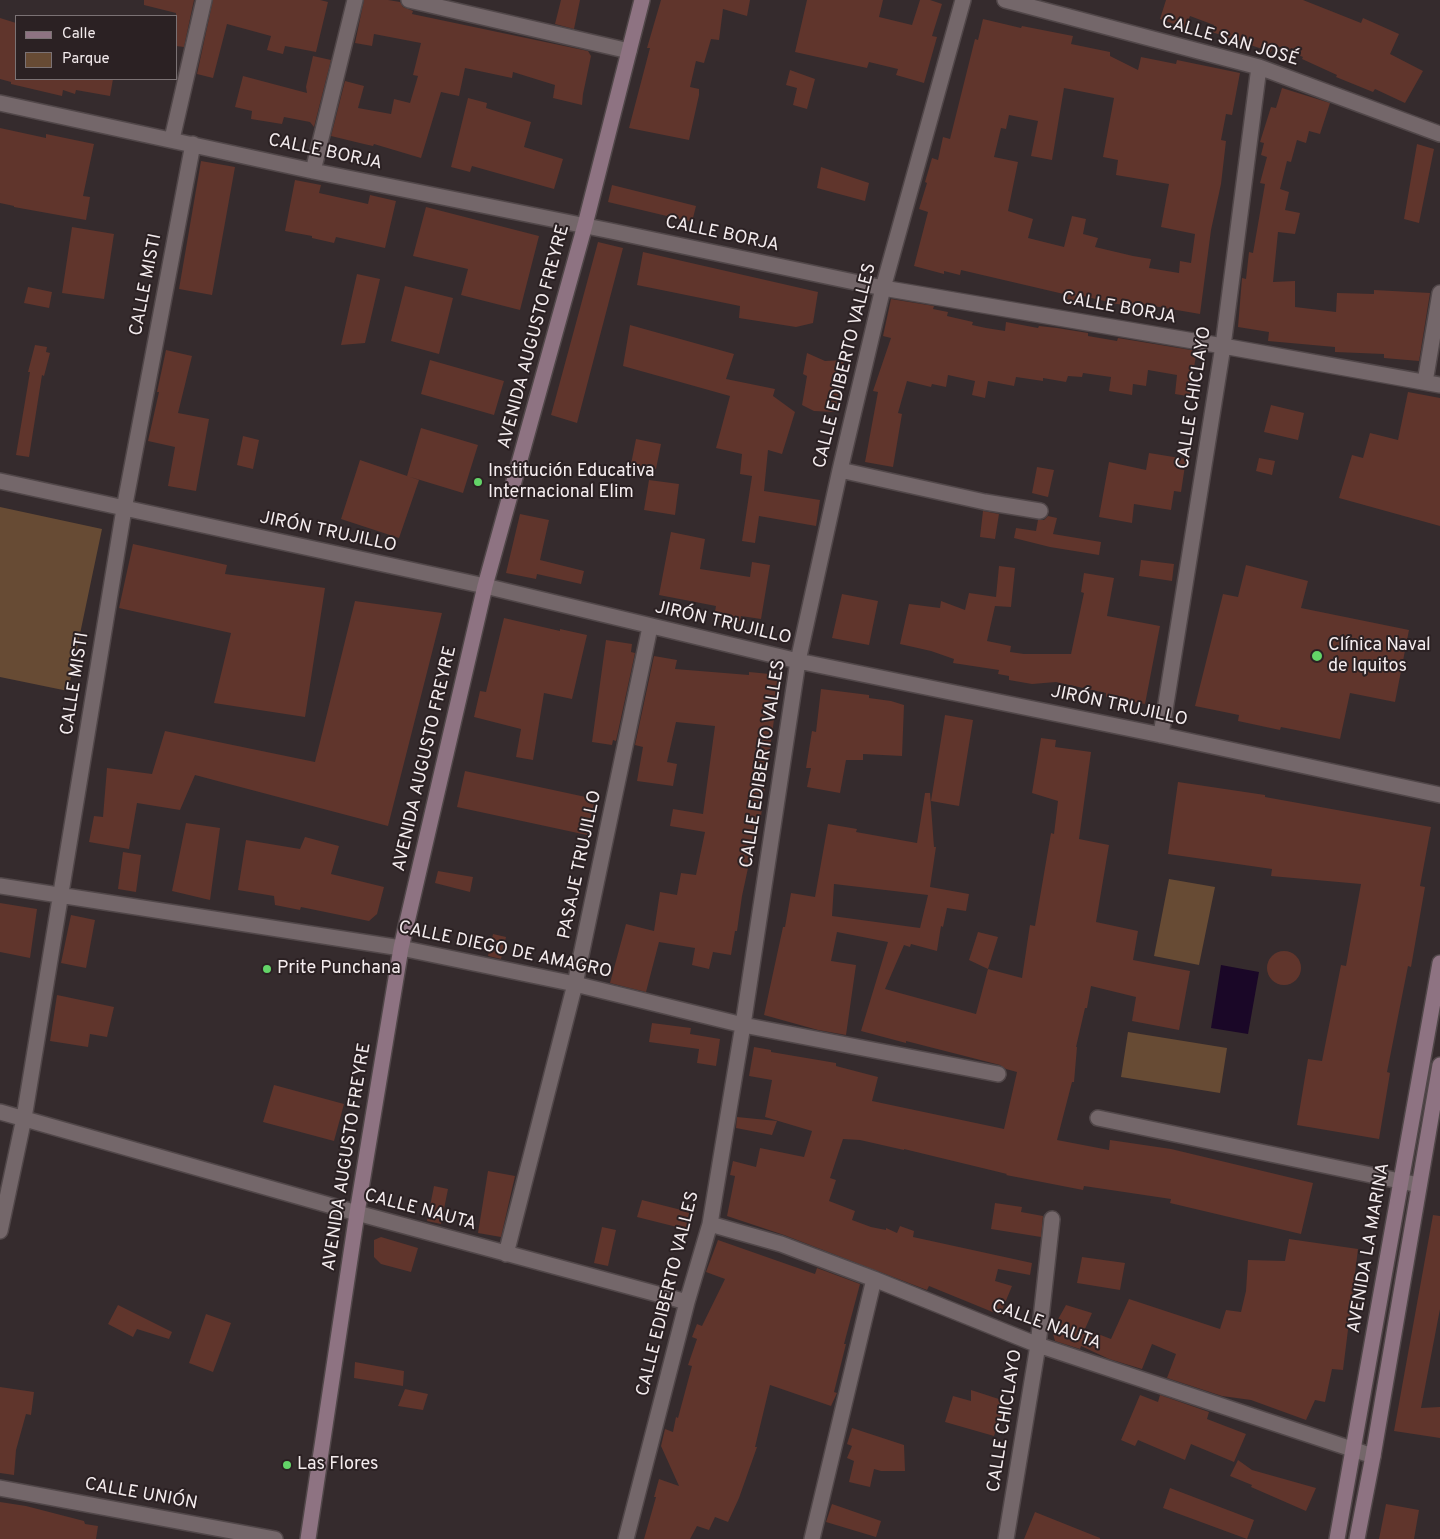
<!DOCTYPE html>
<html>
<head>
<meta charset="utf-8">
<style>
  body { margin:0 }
  #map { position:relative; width:1440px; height:1539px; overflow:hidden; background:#352b2d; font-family:Overpass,sans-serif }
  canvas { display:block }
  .legend { position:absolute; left:15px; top:15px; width:162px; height:65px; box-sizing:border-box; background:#2b2123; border:1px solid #7b7274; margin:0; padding:6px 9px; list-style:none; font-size:15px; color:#f4ecee }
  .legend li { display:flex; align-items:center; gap:10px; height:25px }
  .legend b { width:25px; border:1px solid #7b7274 }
</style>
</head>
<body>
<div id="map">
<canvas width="1440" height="1539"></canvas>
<ul class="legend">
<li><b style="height:6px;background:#8e7382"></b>Calle</li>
<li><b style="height:14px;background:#674b34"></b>Parque</li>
</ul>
</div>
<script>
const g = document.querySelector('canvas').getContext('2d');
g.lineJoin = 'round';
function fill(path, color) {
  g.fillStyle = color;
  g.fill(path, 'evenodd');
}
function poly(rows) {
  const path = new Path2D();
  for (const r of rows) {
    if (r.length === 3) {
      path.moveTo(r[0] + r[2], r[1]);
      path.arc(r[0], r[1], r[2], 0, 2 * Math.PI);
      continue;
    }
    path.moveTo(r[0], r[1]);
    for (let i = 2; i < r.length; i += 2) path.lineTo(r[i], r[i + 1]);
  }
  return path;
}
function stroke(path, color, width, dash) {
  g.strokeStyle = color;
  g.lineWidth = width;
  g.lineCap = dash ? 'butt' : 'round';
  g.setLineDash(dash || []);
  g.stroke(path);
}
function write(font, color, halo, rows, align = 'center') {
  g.font = font + ' Overpass,sans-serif';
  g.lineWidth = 4;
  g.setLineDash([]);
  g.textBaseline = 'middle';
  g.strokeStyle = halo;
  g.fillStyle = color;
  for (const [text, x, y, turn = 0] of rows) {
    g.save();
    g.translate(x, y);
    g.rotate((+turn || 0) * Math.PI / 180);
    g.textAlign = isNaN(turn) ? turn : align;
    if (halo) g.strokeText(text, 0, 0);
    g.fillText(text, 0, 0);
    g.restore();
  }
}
fill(poly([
  [0,507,102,529,68,691,0,677],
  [1169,879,1215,887,1199,965,1154,956],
  [1128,1032,1227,1048,1220,1093,1121,1077]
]), '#674b34');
fill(poly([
  [1221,965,1259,972,1248,1034,1211,1028]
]), '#1a0727');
fill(poly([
  [144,0,194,0,184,47,176,46,176,13,144,5],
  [213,0,320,0,328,2,316,52,285,46,283,54,267,50,271,36,227,24,213,78,197,74],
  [364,0,388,0,400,2,403,7,413,11,412,14,588,51,591,56,583,94,582,105,553,98,555,85,513,72,512,78,465,68,459,96,441,92,421,158,374,144,373,146,364,144,331,136,345,81,364,86,358,108,391,114,394,99,410,103,418,76,413,75,421,43,374,34,372,46,355,43],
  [561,0,580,0,574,29,555,24],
  [661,0,750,0,747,16,723,9,719,40,711,39,704,63,696,61,690,87,699,89,699,95,689,140,629,128,650,48,647,48],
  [807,0,883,0,879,17,912,25,920,0,930,0,942,4,932,36,937,37,924,83,896,75,898,69,869,62,867,68,795,52],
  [1166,0,1303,0,1361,23,1363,18,1399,34,1390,54,1423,71,1405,103,1375,89,1373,92,1336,77,1337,75,1302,59,1303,57,1274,45,1271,52,1212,32,1214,25,1190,16,1185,28,1160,19],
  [0,18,16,23,16,79,113,79,110,96,76,90,75,94,63,90,62,96,11,84,11,82,0,79],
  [983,19,1021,28,1022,26,1073,36,1071,44,1110,52,1110,56,1138,70,1141,57,1176,64,1177,60,1240,73,1232,115,1226,114,1221,140,1226,141,1221,184,1211,230,1200,314,1142,304,1142,307,1117,304,1083,296,1081,303,1067,299,1068,295,961,270,960,275,944,271,944,274,914,266,928,212,919,209,927,183,925,182,932,158,938,160,943,137,950,139,975,39,978,40],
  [1064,88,1114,98,1103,157,1118,160,1116,175,1169,184,1161,227,1195,234,1191,263,1180,261,1179,273,1149,268,1151,259,1133,256,1095,247,1098,238,1083,234,1086,219,1072,216,1064,247,1028,238,1033,219,1008,211,1018,162,994,157,1001,128,1006,129,1009,115,1038,121,1031,156,1052,160],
  [313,56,331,60,314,127,310,122,284,117,282,124,251,119,252,111,235,107,243,76,307,93,306,87],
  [790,70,815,79,807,109,793,105,797,88,786,85],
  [1282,88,1330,103,1320,134,1309,131,1306,143,1297,140,1291,162,1287,161,1280,189,1289,192,1285,210,1300,213,1295,234,1278,232,1273,282,1295,281,1295,307,1336,312,1337,293,1374,294,1374,290,1430,293,1419,361,1384,358,1384,354,1335,352,1335,347,1268,341,1269,332,1238,327,1242,278,1246,279,1249,252,1253,253,1265,184,1260,183,1267,157,1261,155,1264,143,1260,142,1271,107,1276,108],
  [468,98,487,103,486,108,531,122,524,147,563,159,554,189,472,166,470,172,451,167],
  [0,128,46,138,46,134,94,144,83,196,90,197,86,220,14,207,14,206,0,203],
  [1417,144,1434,149,1419,223,1404,219],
  [201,161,235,167,212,295,179,289],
  [821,167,869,183,865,201,817,188],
  [295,180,321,185,319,193,368,204,370,195,396,201,385,248,336,237,334,243,312,238,312,236,285,231],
  [612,185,696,206,692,222,608,202],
  [426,207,539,236,520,310,461,295,468,269,413,256],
  [72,227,114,234,104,299,62,293],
  [598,242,623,248,577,423,551,415],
  [643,252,818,292,813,323,796,327,739,318,740,306,637,285],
  [357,274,380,279,365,343,341,345],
  [405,286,453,298,439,354,391,341],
  [28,287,52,292,49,308,24,303],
  [891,299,934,306,933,309,948,312,947,316,973,322,972,325,986,328,1005,331,1006,322,1038,328,1039,326,1057,328,1088,333,1088,336,1117,341,1118,338,1197,351,1191,383,1195,384,1193,397,1175,394,1177,375,1148,370,1146,386,1133,384,1132,395,1109,391,1111,377,1083,373,1082,377,1068,376,1066,382,1043,378,1043,381,1016,377,1014,386,988,381,985,398,972,395,975,381,948,375,946,387,932,384,931,387,907,381,898,413,902,414,893,467,865,462,878,392,873,391,891,338,883,336],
  [630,325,734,354,726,379,775,389,773,396,795,412,782,454,768,450,764,491,820,500,816,526,759,516,755,543,742,541,752,476,740,474,742,454,716,448,730,396,623,366],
  [35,345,47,347,46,352,50,353,44,376,42,375,29,457,16,455,30,372,28,372],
  [166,350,192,356,178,413,209,419,196,491,168,486,175,447,148,441,159,392,157,392],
  [807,353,825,361,844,360,841,383,835,412,814,411,802,405,807,376,803,374],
  [430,360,504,381,494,415,421,394],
  [1408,392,1440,398,1440,526,1339,498,1352,455,1363,458,1370,433,1398,440],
  [1271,405,1304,413,1298,440,1264,432],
  [421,428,478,445,463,493,407,476],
  [243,436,259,440,253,469,237,465],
  [636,439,661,444,656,469,631,464],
  [1149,453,1186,459,1181,492,1174,491,1171,510,1134,504,1132,523,1099,517,1109,462,1146,470],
  [1259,458,1275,461,1272,475,1256,471],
  [360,460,419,480,399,538,341,519],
  [1037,467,1054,470,1048,497,1032,493],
  [649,480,679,484,675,515,644,510],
  [983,511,999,514,995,539,980,537],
  [520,514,549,520,540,560,584,571,581,584,537,574,536,579,506,573],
  [1048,516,1057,518,1053,534,1101,542,1099,555,1050,547,1014,538,1016,528,1036,531,1038,520,1044,520],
  [671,532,705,539,700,569,750,577,752,562,770,565,761,619,741,616,740,621,714,617,716,606,659,595],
  [133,544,227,565,225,574,325,588,305,717,214,703,231,633,119,608],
  [1141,560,1174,564,1172,581,1139,576],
  [1246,565,1308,581,1301,608,1409,630,1395,702,1350,693,1340,739,1281,727,1280,730,1238,721,1239,715,1195,706,1223,594,1238,597],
  [999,566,1015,568,1011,607,995,606,987,641,1011,646,1010,652,1024,654,1071,654,1084,593,1081,592,1084,573,1114,578,1107,616,1160,626,1145,704,1106,697,1106,693,1056,682,1032,684,1009,680,1009,676,998,674,999,670,953,663,954,659,931,651,900,644,909,604,940,608,941,601,965,610,969,593,996,597],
  [842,594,878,601,869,645,832,638],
  [355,601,442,613,388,826,195,775,180,810,137,803,129,849,89,842,94,816,103,817,107,768,152,774,165,731,315,762],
  [504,618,560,631,560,629,587,635,572,699,544,693,533,760,516,757,521,729,474,717,480,691,486,692],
  [606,640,632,644,631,652,635,653,616,741,613,740,612,745,592,742],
  [654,656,677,660,675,669,749,675,749,672,780,675,761,816,757,840,754,840,742,896,737,931,735,931,731,955,713,952,709,969,692,965,695,948,659,942,646,992,610,983,626,924,654,931,660,892,677,895,681,873,696,875,705,832,670,826,673,809,703,814,715,726,676,722,667,762,677,764,673,786,637,781,643,747,635,745],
  [821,689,869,695,869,698,891,701,904,705,902,756,863,754,863,760,846,760,840,793,807,787,811,768,806,768,812,731,816,732],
  [945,715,973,720,959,806,931,801],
  [1041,738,1056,740,1055,747,1091,752,1079,839,1109,845,1096,922,1138,931,1133,960,1190,971,1179,1030,1132,1021,1136,997,1091,986,1087,1008,1085,1008,1076,1047,1077,1047,1074,1082,1072,1082,1057,1140,1109,1150,1110,1140,1171,1149,1313,1183,1301,1234,1170,1203,1171,1199,1084,1186,1083,1190,1006,1175,1007,1174,904,1149,904,1150,860,1140,843,1139,830,1178,836,1180,829,1201,855,1211,852,1220,871,1227,886,1230,886,1228,897,1233,900,1226,914,1231,913,1237,1032,1263,1030,1275,998,1269,995,1281,1012,1286,1000,1315,929,1286,927,1290,784,1235,727,1216,735,1176,730,1175,733,1161,756,1167,760,1148,804,1157,812,1131,765,1117,772,1080,749,1076,754,1047,771,1050,771,1052,836,1063,836,1066,878,1077,872,1101,1004,1129,1017,1072,1006,1069,1000,1065,906,1041,906,1043,861,1031,888,942,837,932,831,961,856,965,846,1035,818,1030,764,1015,783,927,785,927,791,893,815,897,828,824,857,829,856,832,917,843,925,793,930,793,934,847,936,847,930,887,969,894,966,911,947,908,943,927,941,926,937,951,911,944,910,947,904,945,885,989,976,1014,988,969,1022,978,1030,925,1035,926,1051,833,1054,834,1058,801,1032,793],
  [834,884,928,895,920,928,832,916],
  [465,771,595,799,587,835,457,807],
  [1178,782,1265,795,1265,797,1431,827,1420,886,1425,887,1411,967,1408,966,1387,1072,1390,1073,1379,1139,1297,1125,1308,1059,1322,1061,1341,965,1346,966,1361,884,1271,876,1272,869,1168,854],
  [186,823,220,828,210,900,172,891],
  [305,837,339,846,331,874,384,887,377,914,369,921,301,907,300,910,275,905,274,896,238,890,246,840,300,849],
  [123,852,141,855,136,892,118,889],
  [438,871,473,877,470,892,435,883],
  [0,903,37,909,30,958,0,952],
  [71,915,95,920,86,968,61,963],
  [978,932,998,937,988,969,969,960],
  [493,934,506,937,501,959,488,956],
  [1284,968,17],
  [57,995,114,1007,107,1037,90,1034,88,1047,50,1041],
  [652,1023,691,1028,690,1034,720,1039,716,1066,697,1063,699,1049,649,1042],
  [274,1085,344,1104,334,1141,263,1122],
  [737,1117,777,1121,772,1135,736,1128],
  [488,1171,515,1176,501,1237,478,1233],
  [434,1186,448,1189,441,1224,427,1221],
  [642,1200,693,1213,685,1229,637,1217],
  [995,1203,1022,1207,1021,1212,1043,1216,1041,1237,991,1229],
  [1433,1215,1440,1216,1440,1309,1421,1408,1440,1407,1440,1438,1394,1431],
  [602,1227,616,1230,608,1266,594,1263],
  [381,1237,418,1248,411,1272,381,1264,374,1257,374,1240],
  [1289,1239,1358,1249,1343,1370,1332,1369,1325,1402,1315,1400,1306,1420,1251,1400,1222,1396,1167,1378,1176,1354,1152,1344,1142,1369,1109,1359,1081,1346,1080,1349,1055,1341,1052,1330,1066,1305,1092,1313,1085,1329,1111,1339,1129,1299,1220,1329,1226,1310,1241,1312,1246,1291,1248,1260,1285,1261],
  [718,1240,815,1274,817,1268,860,1284,844,1344,846,1344,834,1392,837,1393,831,1406,770,1385,755,1447,757,1447,739,1498,728,1522,715,1517,709,1530,697,1526,690,1539,644,1539,656,1497,654,1497,659,1479,679,1486,661,1446,665,1429,673,1432,676,1417,678,1418,692,1366,688,1365,697,1339,692,1337,697,1324,702,1326,725,1279,706,1272],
  [1082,1257,1125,1263,1120,1290,1077,1283],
  [118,1305,172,1332,169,1339,137,1329,133,1337,108,1324],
  [206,1314,231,1323,213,1372,189,1363],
  [355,1362,404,1371,403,1386,354,1378],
  [0,1387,34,1392,31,1415,26,1414,16,1450,14,1475,0,1473],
  [405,1389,428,1394,423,1410,398,1406],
  [971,1390,1008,1402,1001,1421,999,1420,994,1436,945,1422,953,1396,971,1401],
  [1140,1395,1158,1402,1160,1395,1209,1412,1207,1419,1246,1434,1234,1462,1191,1444,1185,1460,1138,1440,1135,1446,1121,1440],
  [852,1428,904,1445,905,1471,881,1471,874,1469,870,1487,849,1482,854,1461,847,1458,852,1446,847,1444],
  [1238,1460,1252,1470,1316,1488,1306,1511,1251,1487,1252,1485,1230,1476],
  [1170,1488,1254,1520,1247,1539,1163,1508],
  [0,1502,26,1506,84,1521,85,1524,98,1526,96,1539,0,1539],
  [832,1504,881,1521,876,1537,826,1522],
  [1386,1504,1419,1510,1414,1539,1379,1539],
  [1035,1512,1100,1538,1100,1539,1024,1539]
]), '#60352c');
const minor = poly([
  [409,0,629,51],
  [1005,0,1259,67,1440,134],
  [0,103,313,171,611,231,883,288,1223,346,1440,385],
  [172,139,204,0],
  [313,171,355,0],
  [1425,382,1440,293],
  [840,470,985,502,1040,511],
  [0,481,485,586,798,661,1161,735,1440,795],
  [1161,735,1223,346,1259,67],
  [0,886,401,948,575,984,743,1025,998,1074],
  [0,1112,357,1213,687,1302],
  [1098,1118,1419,1185],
  [710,1224,781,1244,874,1279,1038,1345,1373,1456],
  [0,1231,24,1118,124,509,193,144],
  [506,1254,575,984,650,627],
  [0,1488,275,1539],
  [626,1539,687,1302,710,1224,743,1025,798,661,840,470,883,288,963,0],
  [812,1539,874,1279],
  [1006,1539,1038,1345,1052,1219]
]);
const secondary = poly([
  [308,1539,357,1213,401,948,485,586,585,225,642,0],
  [1337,1539,1440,963],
  [1357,1539,1373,1456,1440,1065]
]);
stroke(minor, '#514749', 18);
stroke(secondary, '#514749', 18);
stroke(minor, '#74676a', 15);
stroke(secondary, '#8e7382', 15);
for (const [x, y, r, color] of [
  [478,482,5,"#63d468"],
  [1317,656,6,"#63d468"],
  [267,969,5,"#63d468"],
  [287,1465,5,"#63d468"]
]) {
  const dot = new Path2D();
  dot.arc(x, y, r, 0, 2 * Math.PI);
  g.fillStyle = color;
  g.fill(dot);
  stroke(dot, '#2b2123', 2);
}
write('18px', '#f4ecee', '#2b2123', [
  ["CALLE SAN JOSÉ",1230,42,16],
  ["CALLE BORJA",325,153,12],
  ["CALLE BORJA",722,235,12],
  ["CALLE MISTI",147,285,-79],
  ["CALLE BORJA",1119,309,10],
  ["AVENIDA AUGUSTO FREYRE",535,337,-75],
  ["CALLE EDIBERTO VALLES",846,366,-76],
  ["CALLE CHICLAYO",1195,398,-81],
  ["JIRÓN TRUJILLO",328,533,12],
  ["JIRÓN TRUJILLO",723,624,13],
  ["CALLE MISTI",76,684,-81],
  ["JIRÓN TRUJILLO",1119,707,12],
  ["AVENIDA AUGUSTO FREYRE",426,759,-77],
  ["CALLE EDIBERTO VALLES",764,764,-81],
  ["PASAJE TRUJILLO",581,865,-78],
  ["CALLE DIEGO DE AMAGRO",505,951,12],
  ["AVENIDA AUGUSTO FREYRE",348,1157,-81],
  ["CALLE NAUTA",420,1211,15],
  ["AVENIDA LA MARINA",1370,1248,-80],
  ["CALLE EDIBERTO VALLES",669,1294,-76],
  ["CALLE NAUTA",1046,1326,20],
  ["CALLE CHICLAYO",1006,1421,-81],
  ["CALLE UNIÓN",141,1495,10]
]);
write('18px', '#f4ecee', '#2b2123', [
  ["Institución Educativa",488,472],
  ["Internacional Elim",488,493],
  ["Clínica Naval",1328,646],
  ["de Iquitos",1328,667],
  ["Prite Punchana",277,969],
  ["Las Flores",297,1465]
], 'left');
</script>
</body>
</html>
